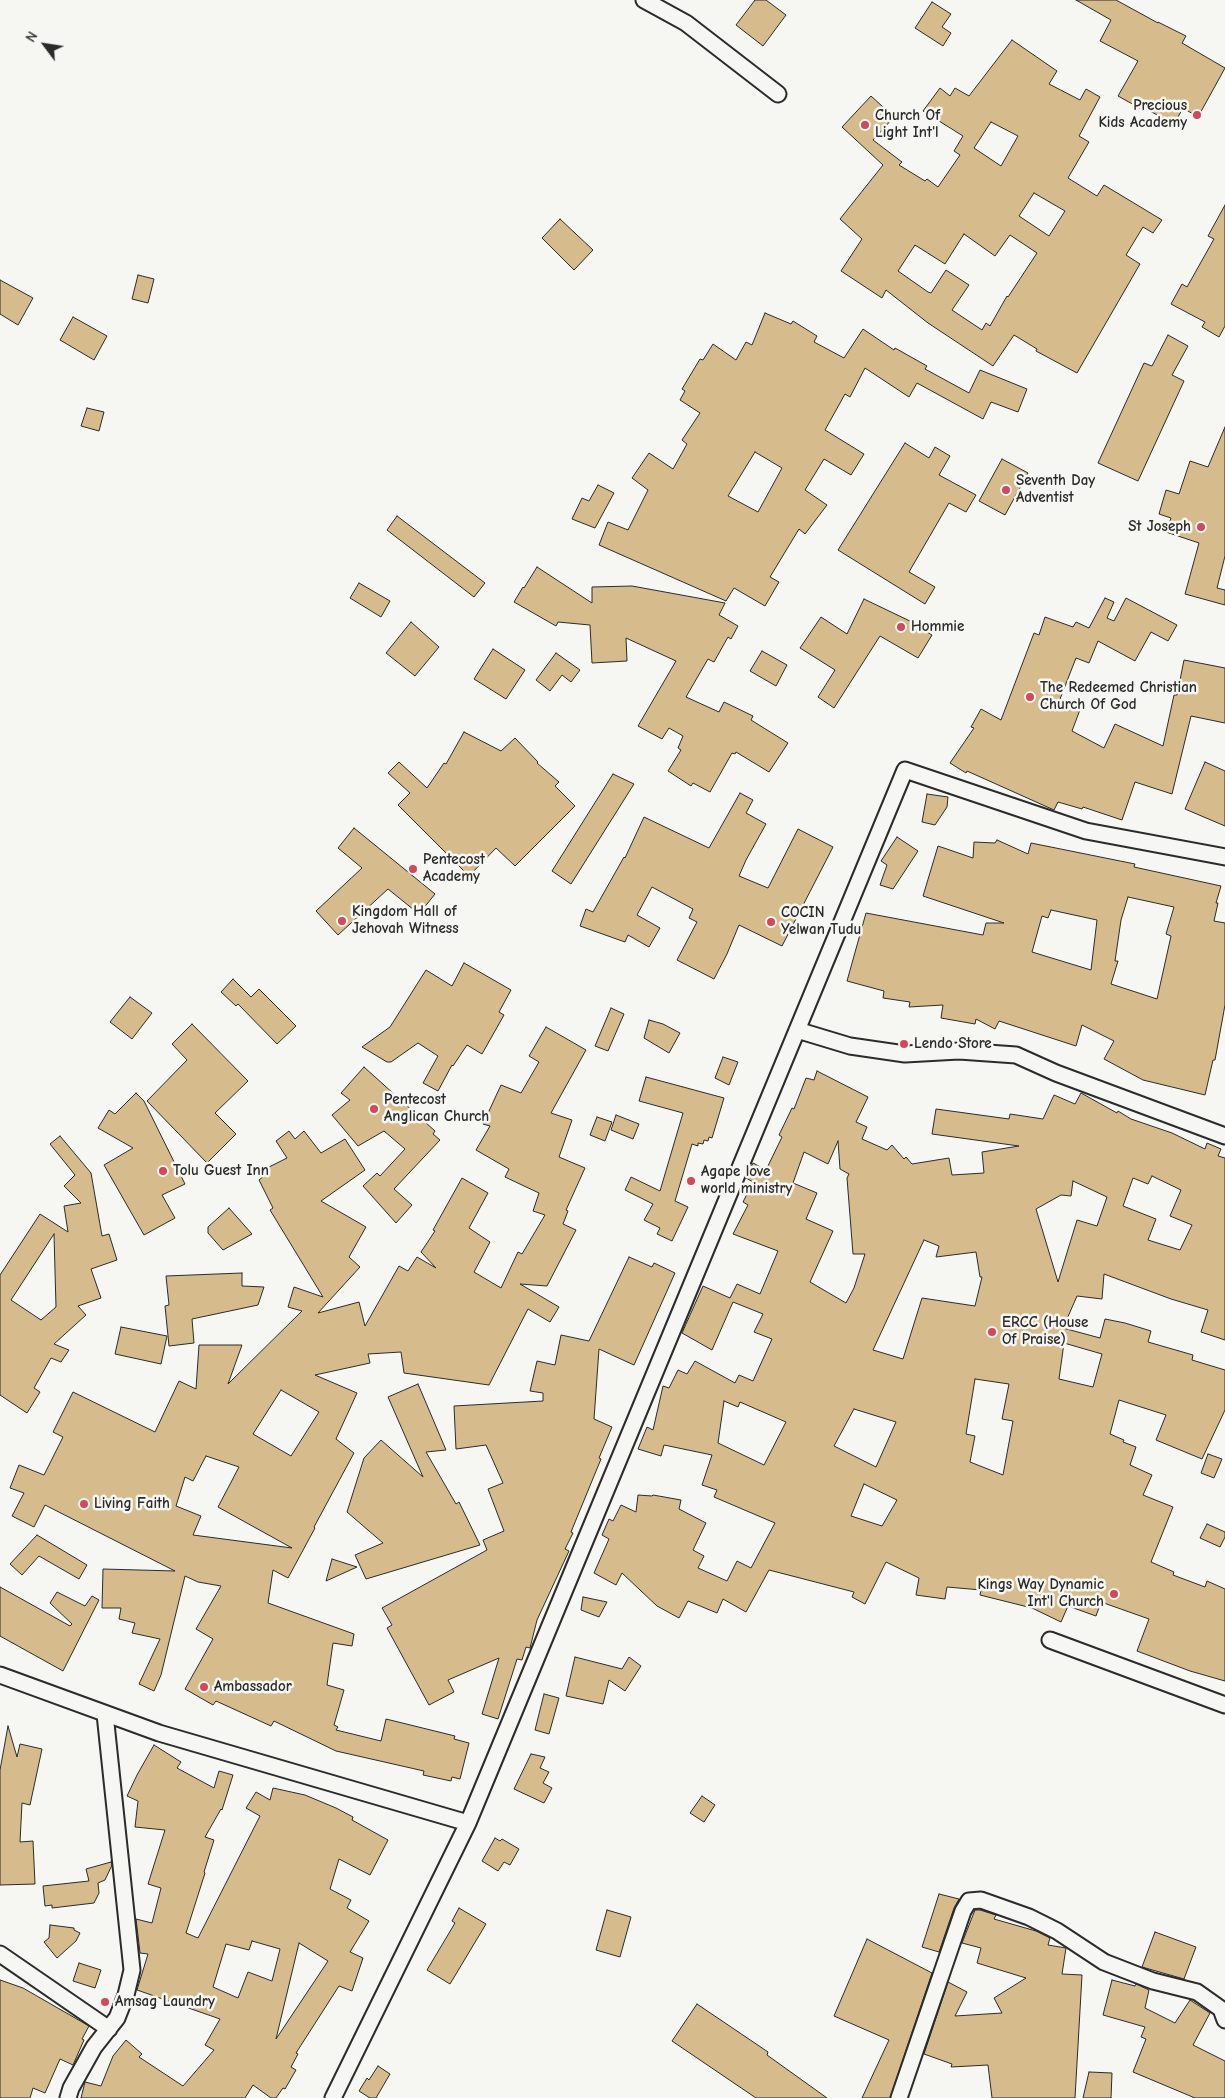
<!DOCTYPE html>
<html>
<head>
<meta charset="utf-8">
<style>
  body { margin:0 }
  #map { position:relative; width:1225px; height:2098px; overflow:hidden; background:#f6f6f2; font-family:"Comic Neue",sans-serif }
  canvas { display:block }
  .north { position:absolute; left:20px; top:20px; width:50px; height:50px; -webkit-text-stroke:4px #f6f6f2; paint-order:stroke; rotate:301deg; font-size:14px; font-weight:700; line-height:20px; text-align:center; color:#2b2b2b }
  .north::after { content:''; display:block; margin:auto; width:18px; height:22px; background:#2b2b2b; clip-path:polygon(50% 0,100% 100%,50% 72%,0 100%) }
</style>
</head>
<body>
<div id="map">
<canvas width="1225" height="2098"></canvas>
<div class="north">N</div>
</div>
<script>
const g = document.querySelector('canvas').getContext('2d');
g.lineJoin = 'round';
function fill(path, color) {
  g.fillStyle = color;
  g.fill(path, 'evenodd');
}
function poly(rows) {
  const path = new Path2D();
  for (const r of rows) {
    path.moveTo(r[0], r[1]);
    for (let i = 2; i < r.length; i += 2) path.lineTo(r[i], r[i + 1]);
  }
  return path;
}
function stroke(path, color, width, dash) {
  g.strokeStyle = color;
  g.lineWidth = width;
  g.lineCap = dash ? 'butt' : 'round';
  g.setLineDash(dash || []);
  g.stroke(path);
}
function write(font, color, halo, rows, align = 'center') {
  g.font = font + ' "Comic Neue",sans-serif';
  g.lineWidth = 5;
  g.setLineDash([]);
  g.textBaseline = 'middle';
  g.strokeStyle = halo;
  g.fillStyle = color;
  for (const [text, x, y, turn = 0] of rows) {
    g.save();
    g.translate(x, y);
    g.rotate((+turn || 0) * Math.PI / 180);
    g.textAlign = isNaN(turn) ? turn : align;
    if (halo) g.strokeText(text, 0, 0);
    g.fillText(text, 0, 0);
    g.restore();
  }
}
const building = poly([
  [755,0,766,0,786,15,763,46,736,25,755,0],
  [1076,0,1116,0,1158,23,1158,22,1186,36,1182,43,1225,68,1198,117,1183,108,1174,124,1146,109,1145,111,1118,96,1138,61,1100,41,1111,20,1076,0],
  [932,2,951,14,942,27,951,33,943,46,915,28,932,2],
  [1012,40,1057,71,1049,84,1080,100,1086,89,1100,97,1079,136,1089,142,1068,178,1097,196,1104,185,1162,220,1153,233,1143,227,1126,255,1140,264,1077,373,1036,351,1037,349,1014,335,993,366,928,323,886,290,882,298,841,271,862,239,840,219,883,165,842,127,871,96,894,117,873,140,902,162,899,165,925,181,927,179,938,187,960,155,954,151,963,136,923,111,940,88,950,96,955,88,969,96,1012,40],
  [991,122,1018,136,1001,166,974,148,991,122],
  [1034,193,1065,211,1049,236,1019,216,1034,193],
  [964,234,995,256,1010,235,1037,253,1008,297,1007,296,990,326,986,323,982,330,952,310,969,285,946,270,931,293,928,292,898,271,915,245,945,264,964,234],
  [1225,205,1225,326,1219,337,1202,327,1205,322,1171,304,1182,284,1187,287,1214,239,1208,236,1225,205],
  [560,219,593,250,574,270,542,238,560,219],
  [138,275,154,279,148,303,132,299,138,275],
  [0,280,33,298,18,325,0,314,0,280],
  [765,313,791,324,793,321,817,336,814,342,844,358,863,329,894,350,895,348,927,366,925,369,969,393,980,370,1027,389,1018,412,991,402,983,419,917,383,909,397,865,368,850,397,845,394,825,430,864,454,851,475,824,459,805,490,827,505,805,534,799,529,770,577,779,582,765,606,734,588,726,601,599,545,608,522,628,530,648,490,632,478,649,453,673,469,687,444,682,440,700,413,680,400,685,391,682,389,700,359,703,360,713,344,736,360,746,342,752,345,765,313],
  [755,452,782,468,758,512,728,496,755,452],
  [73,317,107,336,94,360,60,340,73,317],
  [1168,335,1188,346,1172,375,1184,381,1138,481,1098,463,1144,363,1152,366,1168,335],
  [87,408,104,412,99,431,81,426,87,408],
  [1225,427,1225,556,1217,588,1225,590,1225,605,1185,594,1199,543,1166,532,1171,518,1159,514,1166,490,1179,494,1190,461,1208,467,1225,427],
  [905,443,929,458,935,447,950,456,939,475,976,495,966,512,949,503,909,572,935,587,925,604,838,550,905,443],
  [1002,459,1028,473,1005,515,979,501,1002,459],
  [598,485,614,493,595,528,572,519,582,498,589,501,598,485],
  [397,516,485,583,474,597,387,530,397,516],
  [537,567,592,603,592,587,632,586,725,603,719,615,738,626,731,639,728,637,714,662,708,659,686,697,719,712,724,702,753,716,751,720,788,743,769,772,736,752,735,754,732,753,710,792,693,783,691,786,668,771,681,750,678,748,683,736,669,728,662,739,638,726,676,661,626,638,627,661,592,663,590,625,558,622,556,626,514,602,523,587,524,588,537,567],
  [359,583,390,601,381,617,350,598,359,583],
  [1105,598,1114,602,1107,618,1114,621,1126,598,1177,625,1168,641,1151,632,1135,661,1098,641,1089,663,1076,658,1060,699,1081,707,1072,731,1104,748,1115,724,1163,746,1174,695,1177,695,1184,660,1225,668,1225,723,1191,716,1172,794,1135,782,1122,820,1083,807,1082,809,1058,802,1054,810,967,771,966,773,950,763,974,728,971,727,981,709,1001,720,1034,633,1039,635,1045,617,1073,627,1076,622,1089,628,1105,598],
  [864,599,914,623,914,624,932,635,918,658,880,636,834,708,818,697,835,670,800,648,821,617,847,634,864,599],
  [411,622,439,647,415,676,386,653,411,622],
  [493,649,525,670,506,699,474,679,493,649],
  [762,651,787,665,776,686,750,671,762,651],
  [556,653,580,670,571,682,562,675,550,691,536,680,556,653],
  [464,732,501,751,515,738,538,762,537,763,559,782,555,786,575,806,515,866,496,848,469,876,398,805,410,793,388,773,399,762,427,788,444,763,446,764,464,732],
  [1205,762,1225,771,1225,826,1185,809,1205,762],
  [613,774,634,784,571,884,552,871,613,774],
  [740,793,753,800,746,813,766,824,746,860,739,876,768,888,798,829,833,847,782,946,739,925,727,954,714,979,677,960,697,922,689,918,693,909,652,887,637,915,660,928,649,947,628,935,625,942,580,926,586,909,593,912,624,857,625,858,644,817,709,848,740,793],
  [927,794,948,797,947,807,935,825,922,822,927,794],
  [354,828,435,894,419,914,388,889,338,935,316,911,362,868,338,848,354,828],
  [897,837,918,851,893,889,880,885,887,865,881,861,897,837],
  [997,840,1028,854,1031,843,1135,864,1134,867,1221,886,1216,903,1218,903,1214,921,1225,923,1225,1005,1215,1060,1213,1060,1205,1095,1143,1080,1104,1059,1114,1041,1082,1025,1076,1046,999,1021,995,1029,976,1019,975,1024,941,1018,943,1005,909,1007,910,1002,883,998,884,991,847,981,866,913,983,935,986,923,1004,923,923,896,938,846,973,858,974,842,995,843,997,840],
  [1128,897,1174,907,1166,934,1171,936,1157,999,1111,984,1118,961,1115,961,1121,920,1128,897],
  [1051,910,1097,920,1091,970,1032,952,1042,916,1048,918,1051,910],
  [464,963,511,990,499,1012,504,1015,482,1054,467,1045,453,1066,452,1065,438,1091,423,1083,438,1056,418,1043,391,1062,387,1062,362,1047,390,1027,426,970,452,986,464,963],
  [233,979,251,997,259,989,296,1026,277,1044,238,1004,236,1006,221,992,233,979],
  [130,997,152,1013,132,1039,110,1022,130,997],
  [611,1008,624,1014,608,1051,595,1046,611,1008],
  [649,1020,663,1024,680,1033,669,1053,644,1038,649,1020],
  [192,1024,248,1081,215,1113,236,1134,207,1163,147,1101,187,1060,172,1044,192,1024],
  [546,1027,586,1050,551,1113,572,1120,559,1157,585,1168,566,1210,568,1211,563,1224,576,1230,547,1286,520,1284,559,1307,550,1322,528,1309,489,1385,404,1373,401,1352,368,1354,370,1363,315,1375,357,1393,336,1439,354,1453,314,1527,315,1528,288,1578,273,1570,268,1603,354,1634,352,1646,333,1643,327,1685,344,1690,334,1725,338,1727,336,1730,381,1741,386,1719,455,1736,454,1739,469,1743,460,1779,452,1777,451,1781,423,1775,424,1771,336,1751,274,1721,271,1726,216,1701,213,1705,185,1689,213,1639,196,1629,221,1586,198,1582,185,1576,161,1675,154,1691,139,1684,160,1639,132,1633,135,1623,119,1619,121,1608,102,1608,103,1569,175,1571,45,1505,34,1527,12,1516,24,1493,10,1488,19,1465,44,1475,63,1437,53,1432,73,1392,155,1432,179,1381,196,1389,199,1345,242,1345,228,1384,302,1311,288,1307,294,1287,323,1297,270,1210,273,1208,259,1180,270,1171,267,1168,287,1158,276,1141,289,1131,295,1139,304,1131,321,1153,345,1139,365,1170,321,1201,366,1227,349,1257,360,1267,318,1313,359,1302,365,1326,399,1266,408,1271,417,1257,436,1268,421,1252,435,1231,433,1230,462,1178,488,1193,469,1228,490,1242,474,1272,501,1288,518,1252,522,1254,545,1215,533,1211,539,1193,505,1177,509,1169,476,1150,490,1126,483,1124,501,1085,521,1093,539,1062,529,1056,546,1027],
  [281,1390,319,1412,291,1456,253,1434,281,1390],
  [206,1456,239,1467,218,1507,292,1548,193,1535,201,1516,176,1506,185,1477,193,1481,206,1456],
  [723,1057,738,1062,729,1085,715,1078,723,1057],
  [364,1067,435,1131,433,1134,440,1140,394,1189,412,1205,396,1223,363,1186,377,1173,380,1176,405,1149,384,1131,358,1146,332,1115,350,1100,341,1093,364,1067],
  [817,1071,868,1097,856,1122,867,1127,862,1139,887,1150,892,1145,904,1159,906,1157,912,1164,949,1158,952,1175,984,1173,982,1152,1019,1146,932,1134,936,1109,1009,1119,1010,1114,1043,1119,1054,1095,1075,1104,1081,1093,1117,1113,1118,1111,1131,1119,1172,1133,1205,1149,1207,1143,1221,1149,1218,1156,1225,1158,1225,1340,1201,1332,1208,1310,1171,1299,1104,1274,1102,1299,1077,1296,1063,1328,1100,1338,1105,1319,1125,1323,1151,1331,1148,1342,1193,1355,1192,1360,1225,1370,1225,1410,1202,1459,1156,1440,1166,1415,1119,1400,1110,1434,1124,1440,1123,1442,1136,1447,1130,1465,1152,1475,1143,1495,1173,1507,1151,1562,1174,1572,1173,1575,1205,1587,1207,1581,1225,1589,1225,1681,1190,1671,1137,1651,1149,1619,1101,1602,1096,1616,1068,1606,1061,1622,1032,1608,980,1595,981,1590,947,1587,945,1599,916,1595,919,1578,886,1562,865,1604,852,1597,854,1592,769,1570,746,1612,723,1599,717,1613,688,1601,679,1618,657,1606,622,1573,616,1585,594,1573,609,1539,602,1535,609,1519,613,1521,621,1505,636,1512,638,1495,652,1496,653,1495,681,1500,679,1509,706,1523,693,1550,704,1556,698,1568,727,1581,737,1561,751,1568,775,1523,714,1497,717,1490,702,1485,712,1455,664,1445,661,1456,638,1449,647,1427,653,1430,663,1386,669,1388,678,1370,687,1374,695,1361,735,1383,739,1375,753,1381,772,1339,754,1332,763,1314,733,1302,712,1350,682,1333,703,1286,730,1298,737,1284,760,1294,778,1251,733,1234,748,1205,743,1202,753,1182,746,1178,753,1163,766,1170,782,1137,779,1135,792,1108,794,1109,806,1078,814,1080,817,1071],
  [838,1141,840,1169,849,1174,847,1178,853,1254,865,1254,854,1288,846,1303,810,1282,833,1231,806,1219,817,1193,793,1183,804,1152,828,1164,838,1141],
  [1152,1176,1181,1190,1170,1216,1192,1225,1180,1250,1148,1240,1156,1219,1123,1206,1133,1178,1148,1184,1152,1176],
  [1073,1181,1107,1197,1097,1226,1077,1220,1058,1282,1036,1209,1061,1195,1071,1196,1073,1181],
  [924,1240,939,1246,936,1257,976,1252,980,1277,982,1277,975,1306,922,1298,903,1359,873,1350,924,1240],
  [1064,1343,1102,1354,1093,1387,1059,1379,1064,1343],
  [975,1379,1009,1384,1002,1419,1013,1421,1003,1475,970,1462,975,1436,966,1434,975,1379],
  [724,1401,738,1407,740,1402,786,1422,764,1465,718,1443,724,1401],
  [854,1409,896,1422,876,1467,834,1446,854,1409],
  [864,1484,897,1500,882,1526,851,1516,864,1484],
  [646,1077,724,1098,712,1138,709,1137,708,1141,704,1140,703,1144,698,1143,698,1146,692,1144,675,1201,688,1207,672,1241,657,1234,660,1228,644,1220,653,1204,625,1190,631,1177,660,1191,683,1113,639,1101,646,1077],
  [136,1093,144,1101,185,1184,162,1195,175,1218,144,1235,104,1165,133,1148,98,1128,109,1110,115,1114,136,1093],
  [616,1115,639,1124,633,1139,611,1130,616,1115],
  [597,1117,612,1122,605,1141,590,1135,597,1117],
  [60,1136,91,1173,102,1236,109,1234,117,1260,91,1269,101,1298,78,1306,86,1315,54,1344,69,1350,61,1362,51,1358,34,1388,40,1392,27,1413,0,1395,0,1275,40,1214,68,1232,64,1206,81,1203,64,1186,75,1175,50,1144,60,1136],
  [54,1234,56,1307,41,1320,11,1300,54,1234],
  [229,1208,252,1234,223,1250,208,1233,208,1227,229,1208],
  [629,1257,652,1267,654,1263,675,1273,634,1365,599,1349,594,1419,612,1427,599,1458,601,1459,571,1532,573,1533,565,1549,569,1551,537,1620,530,1648,526,1647,522,1660,517,1659,498,1719,482,1714,499,1658,448,1680,454,1692,429,1705,387,1628,392,1625,382,1608,487,1550,483,1540,504,1531,488,1489,503,1483,486,1445,456,1449,454,1406,543,1401,543,1393,530,1391,537,1361,555,1365,561,1335,589,1341,629,1257],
  [242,1273,242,1286,264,1287,258,1305,192,1319,194,1343,169,1346,165,1306,169,1305,166,1276,242,1273],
  [121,1327,167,1336,161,1364,115,1354,121,1327],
  [418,1384,446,1450,426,1452,456,1504,459,1502,480,1545,366,1579,355,1555,383,1543,347,1512,364,1458,381,1440,423,1477,388,1397,418,1384],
  [1208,1454,1222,1459,1214,1478,1201,1473,1208,1454],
  [1207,1524,1225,1532,1225,1537,1220,1547,1200,1538,1207,1524],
  [37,1535,87,1565,79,1579,39,1556,22,1575,10,1564,37,1535],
  [332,1559,357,1567,326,1581,332,1559],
  [0,1587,70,1626,72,1624,50,1603,57,1592,85,1606,92,1596,99,1600,63,1671,0,1636,0,1587],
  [583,1597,607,1602,599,1617,581,1610,583,1597],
  [575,1657,622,1669,629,1657,641,1666,625,1691,609,1680,603,1704,566,1696,575,1657],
  [544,1694,559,1698,549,1734,535,1730,544,1694],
  [8,1726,17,1757,20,1744,42,1749,30,1805,22,1803,20,1842,33,1841,35,1884,0,1885,0,1770,8,1726],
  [154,1745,181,1762,177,1768,214,1788,219,1771,233,1775,222,1810,221,1809,205,1837,214,1840,204,1872,205,1873,186,1933,198,1938,260,1816,246,1808,256,1792,270,1800,273,1788,305,1795,336,1808,353,1817,352,1820,388,1840,370,1875,339,1859,330,1889,351,1900,347,1908,369,1921,350,1952,363,1958,352,1991,339,1986,296,2053,298,2054,291,2067,296,2070,285,2089,283,2088,276,2098,271,2098,253,2085,245,2098,81,2098,85,2082,101,2086,113,2056,126,2040,142,2054,139,2057,183,2086,214,2050,205,2045,220,2019,137,1990,148,1954,140,1953,136,1919,152,1923,161,1888,148,1884,165,1830,135,1827,138,1801,127,1796,137,1775,154,1745],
  [252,1941,280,1949,272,1981,248,1972,238,1998,213,1987,226,1944,249,1950,252,1941],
  [299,1943,328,1961,276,2039,299,1943],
  [531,1754,545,1757,540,1768,549,1772,543,1783,552,1788,544,1803,514,1789,531,1754],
  [702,1796,715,1805,704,1822,690,1813,702,1796],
  [495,1838,500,1841,502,1839,519,1849,510,1865,504,1862,498,1871,482,1861,495,1838],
  [111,1862,112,1865,105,1880,98,1883,99,1893,94,1903,52,1908,52,1905,45,1906,43,1886,89,1881,86,1869,111,1862],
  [939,1894,959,1899,954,1908,939,1952,922,1947,939,1894],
  [459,1908,486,1924,450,1984,427,1970,455,1923,452,1921,459,1908],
  [607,1910,631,1917,620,1957,596,1950,607,1910],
  [975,1910,980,1910,996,1915,994,1919,1036,1931,1050,1938,1048,1945,1066,1948,1062,1974,1082,1975,1075,2098,992,2098,988,2065,951,2067,952,2064,924,2054,948,1982,967,1992,955,2016,1002,2013,994,1998,1026,1978,977,1963,981,1948,962,1943,975,1910],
  [50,1925,74,1928,74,1930,80,1933,76,1941,57,1958,44,1942,49,1938,50,1925],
  [1155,1932,1196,1947,1184,1979,1142,1967,1155,1932],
  [867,1939,932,1973,890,2098,862,2098,889,2040,834,2016,867,1939],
  [79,1963,101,1970,95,1988,73,1981,79,1963],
  [0,1980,23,1988,89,2026,82,2039,84,2040,73,2065,60,2059,45,2093,33,2088,30,2098,0,2098,0,1980],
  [1112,1980,1135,1986,1136,1984,1149,1990,1145,2008,1175,2023,1190,2000,1210,2013,1193,2045,1225,2061,1225,2098,1195,2098,1133,2072,1146,2039,1141,2037,1145,2027,1103,2015,1112,1980],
  [697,2004,768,2052,767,2055,827,2098,756,2098,672,2041,697,2004],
  [378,2066,390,2074,376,2098,370,2098,359,2091,367,2078,369,2080,378,2066],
  [1089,2072,1112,2073,1111,2098,1083,2098,1089,2072]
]);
fill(building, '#d6bb8c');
stroke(building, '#2b2b2b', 1);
const minor = poly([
  [644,0,686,23,778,94],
  [797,1030,850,1046,905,1054,959,1051,1016,1055,1056,1073,1225,1136],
  [1050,1640,1225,1705],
  [0,1675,159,1733,468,1823],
  [0,1954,109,2029],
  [68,2098,71,2088,94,2047,117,2018,126,1995,132,1970,105,1714],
  [333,2098,468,1823,905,770,1086,831,1225,857],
  [899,2098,963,1911,969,1901,981,1900,1029,1917,1057,1931,1104,1962,1153,1981,1197,1992,1221,2009,1225,2020]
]);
stroke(minor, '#2b2b2b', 19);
stroke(minor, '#f6f6f2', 15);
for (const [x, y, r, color] of [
  [1197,115,5,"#d1495b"],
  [865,125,5,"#d1495b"],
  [1006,490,5,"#d1495b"],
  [1201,527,5,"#d1495b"],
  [901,627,5,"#d1495b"],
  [1030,697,5,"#d1495b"],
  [413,869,5,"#d1495b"],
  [342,921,5,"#d1495b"],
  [771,922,5,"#d1495b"],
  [904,1044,5,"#d1495b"],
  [374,1109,5,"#d1495b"],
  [163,1171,5,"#d1495b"],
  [691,1181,5,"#d1495b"],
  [992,1332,5,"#d1495b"],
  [84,1504,5,"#d1495b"],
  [1114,1594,5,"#d1495b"],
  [204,1687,5,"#d1495b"],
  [105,2002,5,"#d1495b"]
]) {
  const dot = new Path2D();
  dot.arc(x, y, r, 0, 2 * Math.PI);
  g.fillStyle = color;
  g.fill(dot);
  stroke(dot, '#f6f6f2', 2);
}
write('bold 15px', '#2b2b2b', '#f6f6f2', [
  ["Precious",1187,106,"right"],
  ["Kids Academy",1187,123,"right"],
  ["Church Of",875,116],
  ["Light Int'l",875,133],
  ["Seventh Day",1016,481],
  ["Adventist",1016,498],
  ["St Joseph",1191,527,"right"],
  ["Hommie",911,627],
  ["The Redeemed Christian",1040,688],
  ["Church Of God",1040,705],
  ["Pentecost",423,860],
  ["Academy",423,877],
  ["Kingdom Hall of",352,912],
  ["Jehovah Witness",352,929],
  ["COCIN",781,913],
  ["Yelwan Tudu",781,930],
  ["Lendo Store",914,1044],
  ["Pentecost",384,1100],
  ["Anglican Church",384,1117],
  ["Tolu Guest Inn",173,1171],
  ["Agape love",701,1172],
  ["world ministry",701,1189],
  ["ERCC (House",1002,1323],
  ["Of Praise)",1002,1340],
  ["Living Faith",94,1504],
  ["Kings Way Dynamic",1104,1585,"right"],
  ["Int'l Church",1104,1602,"right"],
  ["Ambassador",214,1687],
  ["Amsag Laundry",115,2002]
], 'left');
</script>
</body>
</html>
